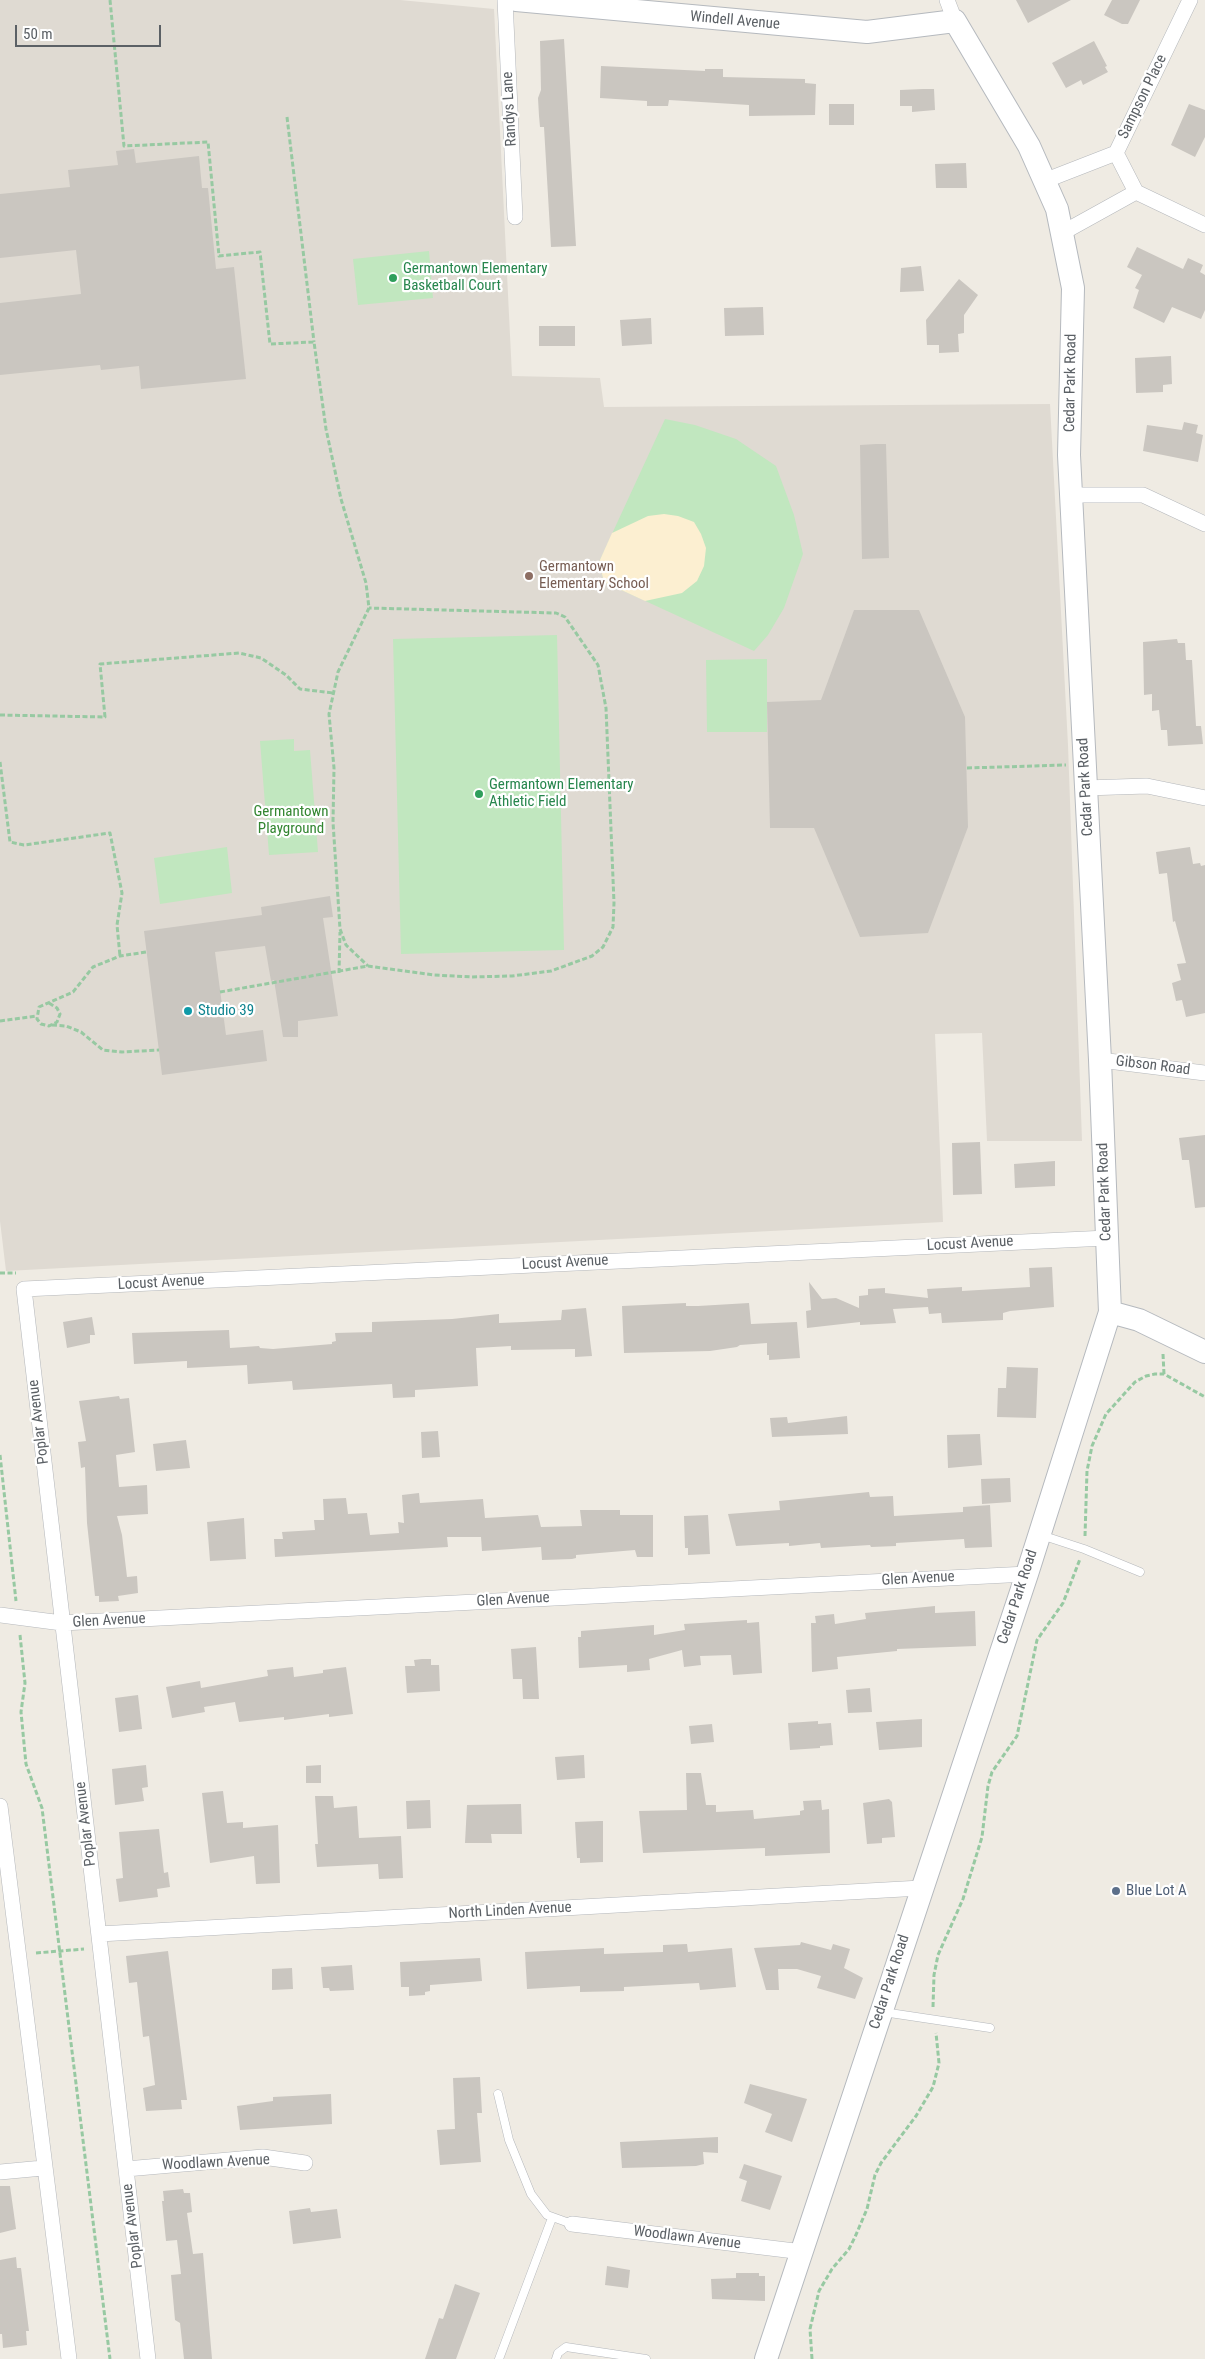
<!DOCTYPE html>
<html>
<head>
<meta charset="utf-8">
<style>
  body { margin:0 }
  #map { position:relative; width:1205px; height:2359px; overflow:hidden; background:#efebe3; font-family:"Roboto Condensed",sans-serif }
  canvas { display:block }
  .scale { position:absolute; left:15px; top:25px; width:146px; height:22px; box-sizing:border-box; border:2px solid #5b6065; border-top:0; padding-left:6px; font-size:15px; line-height:18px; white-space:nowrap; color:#5b6065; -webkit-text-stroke:4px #fff; paint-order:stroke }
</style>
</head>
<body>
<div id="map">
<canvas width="1205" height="2359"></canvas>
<div class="scale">50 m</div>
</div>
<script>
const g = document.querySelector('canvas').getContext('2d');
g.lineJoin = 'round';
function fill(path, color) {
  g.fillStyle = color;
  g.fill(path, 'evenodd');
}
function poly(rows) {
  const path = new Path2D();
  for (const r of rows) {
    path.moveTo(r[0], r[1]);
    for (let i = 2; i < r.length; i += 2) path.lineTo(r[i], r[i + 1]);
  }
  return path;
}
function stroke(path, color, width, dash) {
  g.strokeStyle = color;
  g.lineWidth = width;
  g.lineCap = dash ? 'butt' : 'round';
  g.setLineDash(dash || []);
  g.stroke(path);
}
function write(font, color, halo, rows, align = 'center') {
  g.font = font + ' "Roboto Condensed",sans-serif';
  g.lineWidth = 4.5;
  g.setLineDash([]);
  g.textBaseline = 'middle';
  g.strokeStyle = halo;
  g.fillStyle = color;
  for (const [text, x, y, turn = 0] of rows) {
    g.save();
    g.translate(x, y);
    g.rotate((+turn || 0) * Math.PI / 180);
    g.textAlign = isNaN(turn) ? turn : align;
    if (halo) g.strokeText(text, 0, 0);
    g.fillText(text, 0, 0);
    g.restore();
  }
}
fill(poly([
  [0,0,400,0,494,9,512,376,600,378,604,407,1050,404,1068,745,1082,1141,987,1141,982,1033,935,1034,943,1222,6,1271,0,1221]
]), '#dfdad2');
fill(poly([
  [429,251,433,298,358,305,353,259],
  [665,419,695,425,736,439,776,466,794,515,803,554,784,608,768,635,754,651,604,582,599,562],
  [557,635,564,950,401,954,393,639],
  [767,659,767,732,707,732,706,660],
  [294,739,294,751,310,750,318,852,269,855,260,741],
  [227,847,232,893,160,904,154,858]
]), '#c1e7bf');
fill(poly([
  [664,514,678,516,694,522,701,534,706,548,704,566,697,581,682,593,645,601,604,582,599,562,612,533,648,516]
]), '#fcefd1');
fill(poly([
  [1016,0,1071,0,1028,23],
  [1112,0,1140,0,1128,24,1122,24,1104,15],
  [564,39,576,246,551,247,544,127,540,127,539,116,538,98,541,90,540,41],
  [1094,41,1107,66,1105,67,1108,72,1083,85,1081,80,1066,88,1052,63],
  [601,66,705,71,705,69,723,69,723,77,805,79,805,83,816,84,815,115,749,116,749,105,669,100,668,106,647,106,647,101,600,98],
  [923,89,934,89,935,110,912,112,912,106,900,106,900,90],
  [829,104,854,104,854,125,829,125],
  [1189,104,1205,110,1205,137,1195,157,1171,145],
  [134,149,136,163,199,156,202,188,208,188,216,269,234,267,246,379,141,389,139,366,101,370,100,365,0,375,0,303,81,294,76,250,0,258,0,194,70,187,68,170,118,165,116,151],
  [966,163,967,188,936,188,935,164],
  [1137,247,1183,269,1188,258,1203,265,1200,272,1205,275,1205,310,1201,319,1172,307,1164,323,1133,308,1139,290,1135,288,1142,275,1127,267],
  [921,266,924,291,900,292,901,268],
  [959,279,978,295,964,315,964,333,958,334,959,352,939,353,939,345,927,345,926,320],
  [763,307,764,335,725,336,724,308],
  [651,318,652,344,622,346,620,320],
  [539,326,575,326,575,346,539,346],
  [1171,356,1172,384,1163,385,1163,392,1136,393,1135,358],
  [1184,422,1198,425,1196,433,1203,435,1198,462,1143,451,1147,425,1182,430],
  [876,444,886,444,889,558,862,559,860,445],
  [854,610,919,610,965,717,968,827,928,933,860,937,814,828,770,828,767,702,821,700],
  [1177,639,1178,643,1185,643,1186,660,1192,660,1196,726,1201,726,1203,744,1168,746,1167,730,1161,730,1159,710,1152,711,1152,694,1144,695,1143,642],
  [1190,847,1193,864,1200,863,1201,866,1205,865,1205,1013,1186,1017,1182,1000,1176,1001,1172,983,1181,980,1177,964,1186,963,1175,921,1173,922,1167,873,1159,874,1156,852],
  [330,896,333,917,323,918,338,1016,298,1021,298,1037,283,1037,274,980,271,981,265,946,215,952,226,1035,263,1030,267,1061,162,1075,144,931,262,915,261,907],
  [1205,1135,1205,1207,1195,1208,1189,1160,1182,1160,1179,1138],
  [980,1142,982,1194,953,1195,952,1143],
  [1055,1161,1055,1186,1015,1188,1014,1164],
  [1052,1267,1054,1307,1010,1311,1003,1313,1003,1320,942,1323,941,1313,929,1314,928,1307,893,1309,896,1323,860,1325,860,1322,807,1328,806,1311,811,1310,809,1282,822,1299,836,1298,859,1308,859,1296,868,1295,868,1289,885,1288,885,1293,928,1298,927,1289,962,1287,962,1291,1030,1287,1029,1268],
  [686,1303,686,1306,698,1306,749,1303,751,1324,797,1322,800,1358,769,1360,769,1355,767,1355,767,1343,740,1345,737,1347,710,1351,624,1353,622,1306],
  [586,1308,592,1356,575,1357,575,1349,511,1350,511,1346,476,1348,478,1386,415,1390,415,1397,393,1398,392,1384,293,1390,292,1381,248,1384,247,1365,187,1368,187,1361,134,1364,132,1333,229,1330,230,1348,259,1346,260,1348,273,1349,332,1344,332,1342,336,1341,335,1333,372,1332,372,1322,452,1319,499,1314,499,1323,523,1322,561,1320,562,1310],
  [92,1317,95,1335,90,1335,90,1343,67,1348,63,1322],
  [1007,1367,1038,1368,1036,1418,997,1417,998,1388,1006,1388],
  [119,1396,120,1399,129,1398,135,1452,116,1455,119,1487,147,1485,148,1514,117,1516,122,1535,127,1577,137,1576,138,1593,118,1596,119,1601,99,1602,99,1596,95,1596,87,1523,85,1467,81,1468,78,1442,86,1441,79,1401],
  [847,1416,848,1434,772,1437,770,1418,787,1417,788,1423],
  [438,1431,440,1457,422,1458,421,1432],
  [980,1434,982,1465,948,1468,947,1435],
  [186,1440,190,1468,156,1471,153,1444],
  [1010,1478,1011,1502,982,1504,981,1479],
  [869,1492,870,1497,893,1496,894,1516,963,1512,963,1507,990,1505,992,1547,965,1548,964,1539,896,1543,896,1546,871,1547,870,1545,821,1548,820,1543,789,1546,789,1543,736,1546,728,1514,780,1510,779,1501],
  [419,1493,420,1503,483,1499,485,1518,538,1515,541,1527,582,1526,580,1510,620,1510,620,1515,653,1515,653,1557,637,1557,635,1550,576,1555,576,1558,572,1559,542,1560,541,1547,482,1551,481,1537,447,1537,448,1547,275,1557,274,1539,283,1539,282,1532,315,1530,314,1520,324,1520,323,1499,346,1498,348,1514,367,1513,370,1535,399,1533,398,1522,404,1523,402,1495],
  [708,1515,710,1554,688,1555,688,1548,685,1548,684,1516],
  [244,1518,246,1559,210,1561,207,1522],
  [935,1606,935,1613,975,1611,976,1646,897,1649,897,1651,837,1657,838,1669,812,1672,811,1623,816,1623,815,1616,834,1614,835,1624,866,1619,865,1613],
  [747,1620,747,1623,759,1622,762,1673,733,1675,731,1655,700,1656,701,1665,684,1667,682,1650,649,1659,650,1670,627,1672,627,1665,579,1668,578,1637,581,1637,581,1631,654,1625,654,1635,685,1630,684,1624],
  [536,1647,539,1699,523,1699,522,1679,513,1679,511,1649],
  [422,1659,431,1659,431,1665,439,1665,440,1691,407,1693,405,1666,415,1666,414,1660],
  [293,1667,294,1677,323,1673,323,1670,346,1667,353,1714,329,1717,329,1714,284,1720,284,1717,239,1722,235,1702,204,1707,205,1712,172,1718,166,1687,200,1681,201,1688,268,1676,267,1670],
  [870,1688,872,1712,848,1713,846,1690],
  [138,1695,142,1729,119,1732,115,1698],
  [922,1719,922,1747,879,1750,876,1722],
  [818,1721,818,1724,831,1723,833,1745,820,1746,820,1748,790,1750,788,1723],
  [712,1724,714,1742,691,1744,689,1726],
  [584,1755,585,1778,557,1780,555,1757],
  [146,1765,148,1787,142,1788,144,1801,115,1805,112,1769],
  [321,1765,321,1783,306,1783,306,1766],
  [686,1773,701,1773,706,1805,716,1805,716,1812,753,1810,754,1819,800,1815,800,1811,804,1810,803,1801,821,1800,822,1810,829,1809,830,1853,765,1856,765,1848,643,1853,639,1811,687,1810],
  [223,1791,227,1823,243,1822,243,1828,278,1825,280,1883,256,1884,254,1856,210,1863,202,1793],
  [315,1796,333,1796,334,1808,357,1806,359,1838,401,1836,403,1878,379,1879,378,1864,317,1867,315,1844,318,1844],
  [889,1799,892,1802,895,1837,882,1838,882,1843,867,1844,863,1803],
  [430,1800,431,1828,407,1829,406,1801],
  [521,1804,522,1834,491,1834,492,1843,465,1843,467,1805],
  [600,1821,603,1821,603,1862,580,1863,580,1858,577,1858,575,1822],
  [159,1829,164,1873,168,1872,170,1887,157,1889,158,1897,119,1902,116,1879,123,1878,119,1832],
  [801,1942,831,1950,833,1944,850,1949,844,1968,863,1978,855,1999,817,1988,821,1976,797,1969,778,1969,779,1990,766,1990,754,1948,800,1945],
  [687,1944,688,1952,732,1948,736,1987,700,1990,699,1983,624,1987,624,1991,580,1992,580,1986,527,1989,525,1952,604,1948,604,1954,663,1952,663,1945],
  [168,1951,187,2100,181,2100,182,2109,146,2111,143,2088,155,2085,149,2036,143,2037,137,1982,129,1983,126,1956],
  [480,1958,482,1981,430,1985,430,1991,425,1992,425,1995,409,1996,409,1987,401,1987,400,1962],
  [352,1965,354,1990,330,1991,329,1988,323,1988,321,1967],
  [292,1968,293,1989,272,1990,272,1969],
  [480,2077,482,2113,477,2113,481,2162,440,2165,437,2130,455,2129,453,2078],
  [750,2084,807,2099,792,2142,765,2132,772,2114,744,2103],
  [331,2094,332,2124,240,2130,237,2106,273,2101,273,2097],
  [718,2137,718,2153,703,2152,704,2164,696,2166,622,2168,620,2142],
  [744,2164,782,2176,770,2210,741,2201,747,2181,739,2178],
  [0,2186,10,2186,16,2229,0,2233],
  [183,2189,184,2193,190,2193,192,2212,187,2213,193,2254,203,2253,212,2359,184,2359,180,2323,175,2320,171,2275,181,2274,177,2240,166,2241,162,2201,164,2201,163,2191],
  [310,2208,311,2212,337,2209,341,2238,293,2244,289,2211],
  [16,2257,17,2268,21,2268,29,2331,26,2331,27,2345,3,2348,2,2334,0,2334,0,2260],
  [607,2266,630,2270,628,2288,605,2285],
  [736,2273,759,2273,759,2276,765,2276,765,2301,712,2299,711,2279,736,2278],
  [455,2284,480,2293,456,2359,425,2359,439,2318,443,2319]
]), '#cac6c0');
const lane = poly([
  [1041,1535,1084,1549,1140,1572],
  [883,2012,990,2028],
  [498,2094,509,2140,531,2194,547,2215,572,2224],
  [499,2359,552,2218],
  [556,2359,558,2353,566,2347,646,2359]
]);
const street = poly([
  [505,0,515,217],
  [947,0,955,21],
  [1116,153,1136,192],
  [1044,181,1116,153,1190,0],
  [1136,192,1205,225],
  [1062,233,1136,192],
  [1072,495,1143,495,1205,524],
  [1085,788,1147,786,1205,798],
  [1100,1060,1205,1073],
  [0,1615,62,1623,1027,1574],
  [0,1806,69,2359],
  [99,1934,921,1888],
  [126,2169,263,2157,305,2163],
  [0,2172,43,2168],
  [572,2224,803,2252],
  [148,2359,24,1289,1107,1238]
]);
const secondary = poly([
  [516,0,867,32,955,21,1029,146,1057,209,1073,288,1069,455,1100,1060,1110,1312,1027,1574,766,2359],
  [1110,1312,1139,1320,1205,1352]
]);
stroke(lane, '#b4b7bb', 9);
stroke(street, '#b4b7bb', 16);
stroke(secondary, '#b5b9be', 24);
stroke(poly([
  [110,0,124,146,208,142,219,256,260,252,270,344,314,342,326,429,341,499,366,583,369,608,338,672,329,714,334,768,333,822,340,929,346,945,368,966],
  [287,117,314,342],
  [0,715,105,717,100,664,239,653,261,658,286,675,300,689,333,693],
  [0,762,10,842,24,845,110,833,122,893,117,925,120,956],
  [967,768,1066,765],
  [339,973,340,932],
  [220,992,368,966,434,975,472,977,512,976,551,971,592,956,603,947,613,927,614,903,606,708,598,665,565,617,556,613,369,608],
  [49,1003,57,1008,60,1014,57,1022,49,1026,41,1024,37,1019,39,1007,73,992,93,967,120,956,146,952],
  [0,1021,37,1016],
  [52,1025,66,1026,81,1032,103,1050,122,1052,159,1050],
  [0,1273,16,1273],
  [1163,1354,1164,1374],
  [0,1455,16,1601],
  [1085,1536,1087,1471,1092,1446,1106,1414,1135,1382,1146,1376,1155,1374,1164,1374,1205,1397],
  [20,1635,25,1683,21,1712,26,1764,42,1808,110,2359],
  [36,1953,84,1949],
  [933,2007,934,1975,938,1955,963,1899,982,1837,988,1786,992,1772,1017,1736,1037,1640,1063,1603,1080,1559],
  [812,2359,810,2329,819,2291,832,2269,849,2249,855,2237,867,2209,875,2175,881,2163,916,2116,933,2087,939,2063,936,2033]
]), '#97c9a2', 3, [5, 2.5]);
stroke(lane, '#fff', 8);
stroke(street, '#fff', 15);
stroke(secondary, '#fff', 22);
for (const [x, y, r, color] of [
  [393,278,5,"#2e9e5b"],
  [529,576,5,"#8d6e63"],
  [479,794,5,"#2e9e5b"],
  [188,1011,5,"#0f9aa8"],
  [1116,1891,5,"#5c6f8a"]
]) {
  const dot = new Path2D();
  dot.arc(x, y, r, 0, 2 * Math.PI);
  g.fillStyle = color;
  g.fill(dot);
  stroke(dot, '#fff', 2);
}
write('15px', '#5b6065', '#fff', [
  ["Windell Avenue",735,21,5],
  ["Sampson Place",1143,97,-64],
  ["Randys Lane",510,109,-93],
  ["Cedar Park Road",1071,383,-89],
  ["Cedar Park Road",1086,787,-93],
  ["Gibson Road",1153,1066,7],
  ["Cedar Park Road",1105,1192,-92],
  ["Locust Avenue",970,1244,-3],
  ["Locust Avenue",565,1263,-3],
  ["Locust Avenue",161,1283,-3],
  ["Poplar Avenue",39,1422,-97],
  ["Glen Avenue",918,1579,-3],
  ["Cedar Park Road",1018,1597,-72],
  ["Glen Avenue",513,1600,-3],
  ["Glen Avenue",109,1621,-3],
  ["Poplar Avenue",86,1824,-97],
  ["North Linden Avenue",510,1911,-3],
  ["Cedar Park Road",890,1982,-72],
  ["Woodlawn Avenue",216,2163,-3],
  ["Poplar Avenue",133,2226,-97],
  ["Woodlawn Avenue",687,2238,7]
]);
write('15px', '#27864d', '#fff', [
  ["Germantown Elementary",403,269],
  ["Basketball Court",403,286],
  ["Germantown Elementary",489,785],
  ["Athletic Field",489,802]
], 'left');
write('15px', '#785e54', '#fff', [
  ["Germantown",539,567],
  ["Elementary School",539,584]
], 'left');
write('15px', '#338631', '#fff', [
  ["Germantown",291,812],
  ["Playground",291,829]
]);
write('15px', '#0d838f', '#fff', [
  ["Studio 39",198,1011]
], 'left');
write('15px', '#4e5e75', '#fff', [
  ["Blue Lot A",1126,1891]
], 'left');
</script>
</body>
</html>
